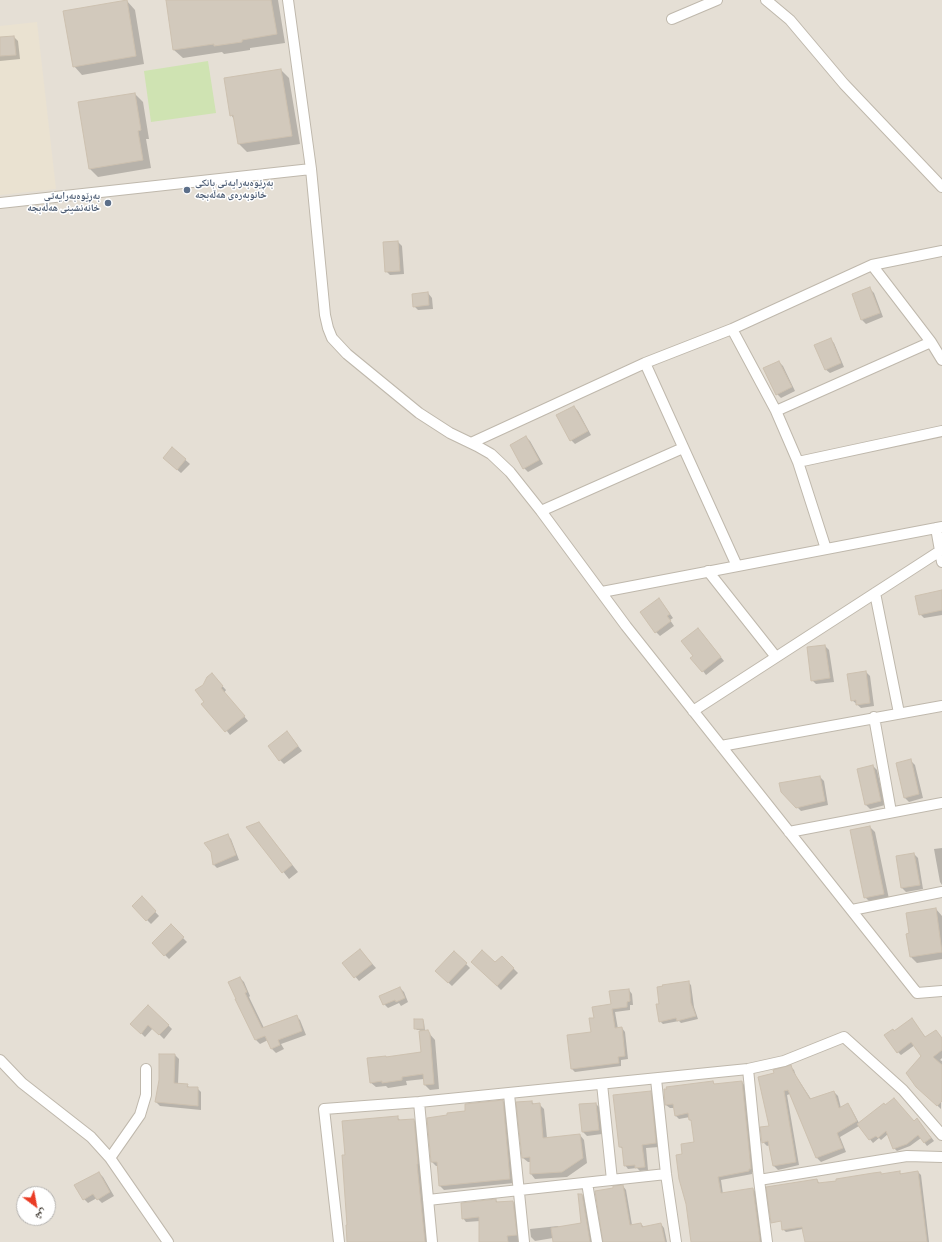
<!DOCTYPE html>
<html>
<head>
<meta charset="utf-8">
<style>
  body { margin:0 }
  #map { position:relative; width:942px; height:1242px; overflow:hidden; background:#f2eee6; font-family:"Titillium Web","Noto Naskh Arabic",sans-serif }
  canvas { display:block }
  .north { position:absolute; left:16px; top:1186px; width:40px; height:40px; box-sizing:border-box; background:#fff; border:1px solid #b4b2af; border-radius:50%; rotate:148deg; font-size:11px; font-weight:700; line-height:16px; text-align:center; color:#443e36 }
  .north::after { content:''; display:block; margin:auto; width:14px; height:18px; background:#ea3c25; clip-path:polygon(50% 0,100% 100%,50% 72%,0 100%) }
</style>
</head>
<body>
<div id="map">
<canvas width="942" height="1242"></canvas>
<div class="north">ش</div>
</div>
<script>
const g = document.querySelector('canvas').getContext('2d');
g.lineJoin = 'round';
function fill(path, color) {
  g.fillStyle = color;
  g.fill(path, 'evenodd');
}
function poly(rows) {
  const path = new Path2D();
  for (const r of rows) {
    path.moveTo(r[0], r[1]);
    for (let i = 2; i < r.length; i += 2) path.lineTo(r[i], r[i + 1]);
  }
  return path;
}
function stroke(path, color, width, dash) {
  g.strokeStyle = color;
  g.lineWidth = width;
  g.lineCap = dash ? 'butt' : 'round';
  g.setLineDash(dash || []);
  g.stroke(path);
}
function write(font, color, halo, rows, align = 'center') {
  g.font = font + ' "Titillium Web","Noto Naskh Arabic",sans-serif';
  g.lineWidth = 3;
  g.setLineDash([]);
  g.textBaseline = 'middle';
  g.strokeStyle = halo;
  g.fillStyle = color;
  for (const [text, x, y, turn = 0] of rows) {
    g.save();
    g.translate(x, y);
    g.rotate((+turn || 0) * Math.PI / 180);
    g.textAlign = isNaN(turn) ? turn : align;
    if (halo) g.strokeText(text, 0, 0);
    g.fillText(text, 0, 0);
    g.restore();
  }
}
fill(poly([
  [0,0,942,0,942,1242,0,1242],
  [24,1194,48,1194,48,1218,24,1218]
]), '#e5dfd5');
fill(poly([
  [37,22,56,189,0,195,0,26]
]), '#eae2d1');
fill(poly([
  [208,61,216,113,151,122,144,71]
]), '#cfe3b2');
fill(poly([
  [167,0,278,0,285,43,250,48,250,50,224,54,222,52,183,58,174,50],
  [127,1,135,10,144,64,82,75,74,66],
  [14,37,18,41,20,59,0,61,0,38],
  [281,70,289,78,300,144,247,152,239,144,234,119,231,115],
  [135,94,143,102,149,139,146,139,151,168,98,177,90,169],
  [398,242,402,246,404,274,390,275,386,271],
  [870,289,874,293,883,317,866,324,862,320,853,295],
  [428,293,432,298,433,309,418,310,414,306],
  [830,339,834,343,844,367,830,373,825,369],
  [779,362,783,366,795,391,781,398,777,394],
  [574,407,578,411,591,435,575,444,571,440],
  [526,437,530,441,543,464,528,472,524,468],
  [172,448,190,464,181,473,168,462],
  [942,591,942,615,924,618,920,614],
  [663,604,673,618,670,620,674,626,660,636,656,632],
  [702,633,724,661,706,675,703,671,694,656],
  [825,646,829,650,834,682,816,684,812,680],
  [866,672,870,676,874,706,861,708,852,700],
  [216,679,226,690,224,693,248,721,230,735,205,702],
  [291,737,302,751,284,764,280,760],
  [911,761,915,765,923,798,909,802,905,798],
  [873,766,877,770,885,805,870,809,866,805],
  [820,777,824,781,828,805,801,811,782,792],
  [259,823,298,872,289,879,248,827],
  [870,827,875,832,889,899,871,903,865,897],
  [227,835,231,839,239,860,217,868,213,864],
  [942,848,942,885,940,882,934,849],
  [914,854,918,858,923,889,906,892,902,888,897,857],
  [141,897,159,916,151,924,133,906],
  [936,909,942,916,942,959,917,963,911,957],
  [171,926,187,942,169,959,153,943],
  [360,950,376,968,359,981,344,963],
  [454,952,470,968,452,986,436,971],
  [502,957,518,973,501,990,473,962,495,964],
  [240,978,244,982,250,996,249,997,264,1028,296,1016,300,1020,306,1035,281,1044,284,1049,276,1053,272,1049,268,1040,260,1044,256,1040],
  [688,982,691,985,694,1007,698,1019,681,1023,679,1021,663,1024,660,1021,660,1004],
  [400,988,404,992,408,1002,401,1006,399,1003,388,1008,384,1004],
  [629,990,632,994,633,1005,630,1005,630,1010,615,1012,618,1029,622,1028,625,1032,628,1059,621,1060,621,1066,575,1072,572,1069,593,1033,595,1019],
  [423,1020,424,1022,425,1031,427,1031,435,1040,439,1089,430,1090,425,1085,424,1079,406,1081,407,1085,388,1088,386,1086,376,1087,370,1082,387,1058,422,1052,420,1030,417,1030,415,1028],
  [915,1023,926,1038,942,1038,942,1058,940,1060,942,1061,941,1109,921,1090,923,1056,915,1045,901,1055,898,1052,894,1032],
  [132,1024,168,1025,172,1029,164,1039,153,1028,145,1037],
  [175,1055,179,1059,178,1084,187,1085,190,1088,197,1088,201,1092,201,1110,160,1106,156,1102],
  [790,1066,794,1070,796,1076,811,1099,834,1092,838,1096,841,1108,847,1105,851,1108,859,1123,914,1122,917,1119,934,1141,927,1146,921,1138,910,1146,897,1151,894,1148,888,1134,881,1140,879,1138,873,1143,859,1126,840,1137,846,1152,821,1162,817,1158,790,1094,787,1095,799,1165,778,1170,774,1166,770,1145,767,1146,763,1142,770,1126,775,1074],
  [713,1082,715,1085,742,1082,745,1086,754,1172,752,1172,752,1174,721,1180,723,1194,753,1189,757,1193,763,1242,693,1242,684,1155,696,1143,693,1122,690,1120,690,1117,679,1119,675,1115,674,1108,670,1108,666,1105],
  [650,1092,654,1096,659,1147,646,1148,648,1170,640,1171,637,1168,628,1169,625,1165,623,1149,620,1147],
  [503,1101,507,1105,514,1183,444,1190,440,1186,438,1166,436,1166,432,1162,467,1112],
  [532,1102,535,1105,539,1104,544,1109,547,1138,580,1135,584,1140,587,1163,567,1177,535,1179,531,1174,531,1162,528,1162,523,1158],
  [596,1104,600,1108,602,1134,587,1136,583,1132],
  [397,1117,401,1121,414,1120,418,1125,429,1242,348,1242,346,1156],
  [918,1172,921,1175,929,1242,806,1242,803,1229,786,1232,783,1229,817,1180,820,1184,880,1173,882,1175,900,1173,901,1174],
  [99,1173,103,1177,114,1196,102,1203,97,1198,88,1203,84,1199],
  [623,1186,626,1190,632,1225,641,1224,644,1227,661,1224,664,1228,667,1242,604,1242],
  [582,1195,586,1198,593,1242,554,1242,553,1238,535,1241,531,1237,530,1229,558,1226,559,1227,582,1223],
  [496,1200,498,1203,513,1202,517,1206,520,1242,481,1242,480,1221,466,1222,463,1218]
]), '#0003');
const building = poly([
  [127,0,136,56,73,67,63,11,127,0],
  [166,0,271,0,277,34,242,40,242,42,214,46,214,44,173,50,166,0],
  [14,36,16,55,0,56,0,37,14,36],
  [281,69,292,136,238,144,233,115,230,116,224,78,281,69],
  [135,93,141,130,138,131,143,160,89,169,78,102,135,93],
  [398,241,400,271,385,272,383,242,398,241],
  [870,287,880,313,861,320,852,294,870,287],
  [428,292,429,305,413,307,412,294,428,292],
  [831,338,841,363,825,370,814,345,831,338],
  [779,361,792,387,776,395,763,368,779,361],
  [574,406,588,431,570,441,556,415,574,406],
  [526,436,539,460,523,469,510,445,526,436],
  [172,447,186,459,177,470,163,458,172,447],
  [942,590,942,610,919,615,915,596,942,590],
  [659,598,670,614,667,616,671,621,655,633,640,612,659,598],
  [698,628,721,657,702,672,690,658,693,656,681,641,698,628],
  [825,645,830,678,811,681,807,647,825,645],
  [866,671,870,703,856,705,856,700,851,701,847,674,866,671],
  [212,673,223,686,221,688,245,716,225,732,201,704,204,702,195,690,203,685,207,677,212,673],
  [287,731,298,746,279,761,268,746,287,731],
  [911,759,919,794,904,798,896,763,911,759],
  [873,765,881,801,865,805,857,769,873,765],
  [820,776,825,801,796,808,781,792,779,783,820,776],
  [259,822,292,865,282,873,246,827,259,822],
  [870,826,884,894,864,898,850,830,870,826],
  [228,834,236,855,213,865,211,852,204,843,228,834],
  [914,853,920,885,901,888,896,856,914,853],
  [142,896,156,911,146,921,132,906,142,896],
  [936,908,942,952,910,957,906,934,909,933,906,913,936,908],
  [171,924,184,937,164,956,152,943,171,924],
  [360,949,372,964,354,978,342,963,360,949],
  [482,950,495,962,502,956,514,968,497,986,471,962,482,950],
  [454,951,467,963,448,983,435,971,454,951],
  [240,977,247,992,245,993,262,1028,297,1015,302,1031,278,1040,280,1045,271,1049,265,1036,255,1040,235,999,236,999,228,982,240,977],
  [689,981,691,1003,696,1016,677,1021,676,1018,659,1022,656,1004,659,1004,657,987,663,986,662,985,689,981],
  [400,987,405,998,396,1002,395,1000,383,1005,379,996,400,987],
  [629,989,630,1001,627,1002,627,1007,612,1009,615,1028,622,1027,625,1056,618,1057,619,1063,571,1069,567,1035,591,1032,589,1018,594,1018,592,1007,611,1004,609,991,629,989],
  [148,1005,169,1025,159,1035,148,1025,141,1034,130,1024,148,1005],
  [912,1018,925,1037,936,1030,942,1038,942,1050,933,1057,942,1065,942,1101,937,1106,916,1087,906,1073,921,1056,911,1042,897,1053,884,1035,893,1029,894,1031,912,1018],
  [414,1019,423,1019,424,1029,414,1029,414,1019],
  [428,1030,430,1034,434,1084,424,1085,423,1074,402,1077,402,1080,382,1083,382,1081,370,1083,367,1058,386,1056,386,1057,421,1052,419,1031,428,1030],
  [159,1054,175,1054,174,1083,188,1084,187,1087,198,1087,198,1106,155,1102,159,1080,159,1054],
  [791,1065,793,1071,810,1099,834,1091,839,1108,848,1103,857,1121,837,1133,843,1148,816,1158,788,1090,784,1091,796,1162,773,1166,768,1141,762,1143,760,1127,769,1126,758,1077,774,1073,773,1070,791,1065],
  [713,1081,714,1084,742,1081,751,1169,749,1169,749,1171,718,1177,721,1193,753,1188,760,1242,691,1242,686,1204,679,1179,676,1155,682,1154,681,1144,694,1142,691,1120,689,1120,688,1113,675,1116,673,1104,665,1105,664,1089,667,1089,666,1087,713,1081],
  [651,1091,656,1143,642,1145,645,1167,635,1168,635,1165,624,1166,622,1147,619,1147,613,1095,651,1091],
  [894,1098,914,1121,917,1118,931,1138,924,1143,918,1135,907,1144,893,1149,886,1131,878,1138,876,1136,869,1140,857,1124,884,1103,885,1105,894,1098],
  [503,1100,510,1179,439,1186,437,1162,431,1162,427,1118,447,1115,447,1113,465,1111,465,1104,503,1100],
  [532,1101,532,1104,540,1103,543,1138,580,1134,583,1158,562,1172,530,1174,530,1157,522,1158,516,1102,532,1101],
  [596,1103,599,1130,582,1132,579,1104,596,1103],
  [398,1116,398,1120,414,1119,418,1164,417,1164,425,1242,347,1242,346,1225,347,1225,342,1155,345,1155,342,1121,398,1116],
  [900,1171,900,1174,918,1171,927,1242,805,1242,803,1233,802,1227,782,1230,781,1221,771,1223,766,1187,817,1179,818,1183,836,1181,836,1179,873,1173,881,1172,881,1174,900,1171],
  [99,1172,110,1192,97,1200,93,1194,83,1200,74,1185,99,1172],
  [623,1185,630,1225,641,1223,642,1227,661,1223,665,1242,603,1242,595,1191,613,1188,613,1186,623,1185],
  [578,1194,582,1194,590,1242,553,1242,551,1228,581,1223,578,1194],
  [496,1199,496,1202,513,1201,517,1235,507,1236,508,1242,479,1242,479,1217,462,1219,461,1203,496,1199]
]);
fill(building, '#d2c9bc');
stroke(building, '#cdc1b0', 1);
const minor = poly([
  [288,0,311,169,325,315,328,328,332,338,347,354,419,413,450,433,477,446,491,454,510,472,541,511,626,626,917,993,942,991],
  [766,0,790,20,844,84,942,187],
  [672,19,717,0],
  [0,203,311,169],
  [872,265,931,342,942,360],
  [732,329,776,411,798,462,826,549],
  [645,363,737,566],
  [776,411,931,342],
  [471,443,645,363,732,329,872,265,942,251],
  [798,462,942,431],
  [541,511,683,448],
  [936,528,942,562],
  [708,571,776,657],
  [602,592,942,527],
  [875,593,899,713],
  [693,711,940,551],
  [874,717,891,812],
  [721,746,942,706],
  [789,832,942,803],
  [852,910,942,892],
  [0,1060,22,1083,91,1137,110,1158,168,1242],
  [748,1069,759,1180,767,1242],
  [656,1079,666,1174,676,1242],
  [602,1084,612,1180],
  [509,1094,524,1242],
  [419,1102,432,1242],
  [110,1158,140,1115,146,1095,146,1069],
  [759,1180,907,1156,942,1157],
  [587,1183,597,1242],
  [428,1200,666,1174],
  [339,1242,324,1109,419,1102,748,1069,784,1061,844,1037,903,1090,942,1135]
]);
stroke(minor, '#bfb8ac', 12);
stroke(minor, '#fff', 10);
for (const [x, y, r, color] of [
  [187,190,4,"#5c6f8a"],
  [108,203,4,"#5c6f8a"]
]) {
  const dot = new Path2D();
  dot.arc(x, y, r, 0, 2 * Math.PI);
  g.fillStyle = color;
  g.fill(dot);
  stroke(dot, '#fff', 1.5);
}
write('bold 10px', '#4e5e75', '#fff', [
  ["بەڕێوەبەرایەتی بانکی",195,184],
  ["خانوبەرەی هەڵەبجە",195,196],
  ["بەڕێوەبەرایەتی",100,197,"right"],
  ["خانەنشینی هەڵەبجە",100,209,"right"]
], 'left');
</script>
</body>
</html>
